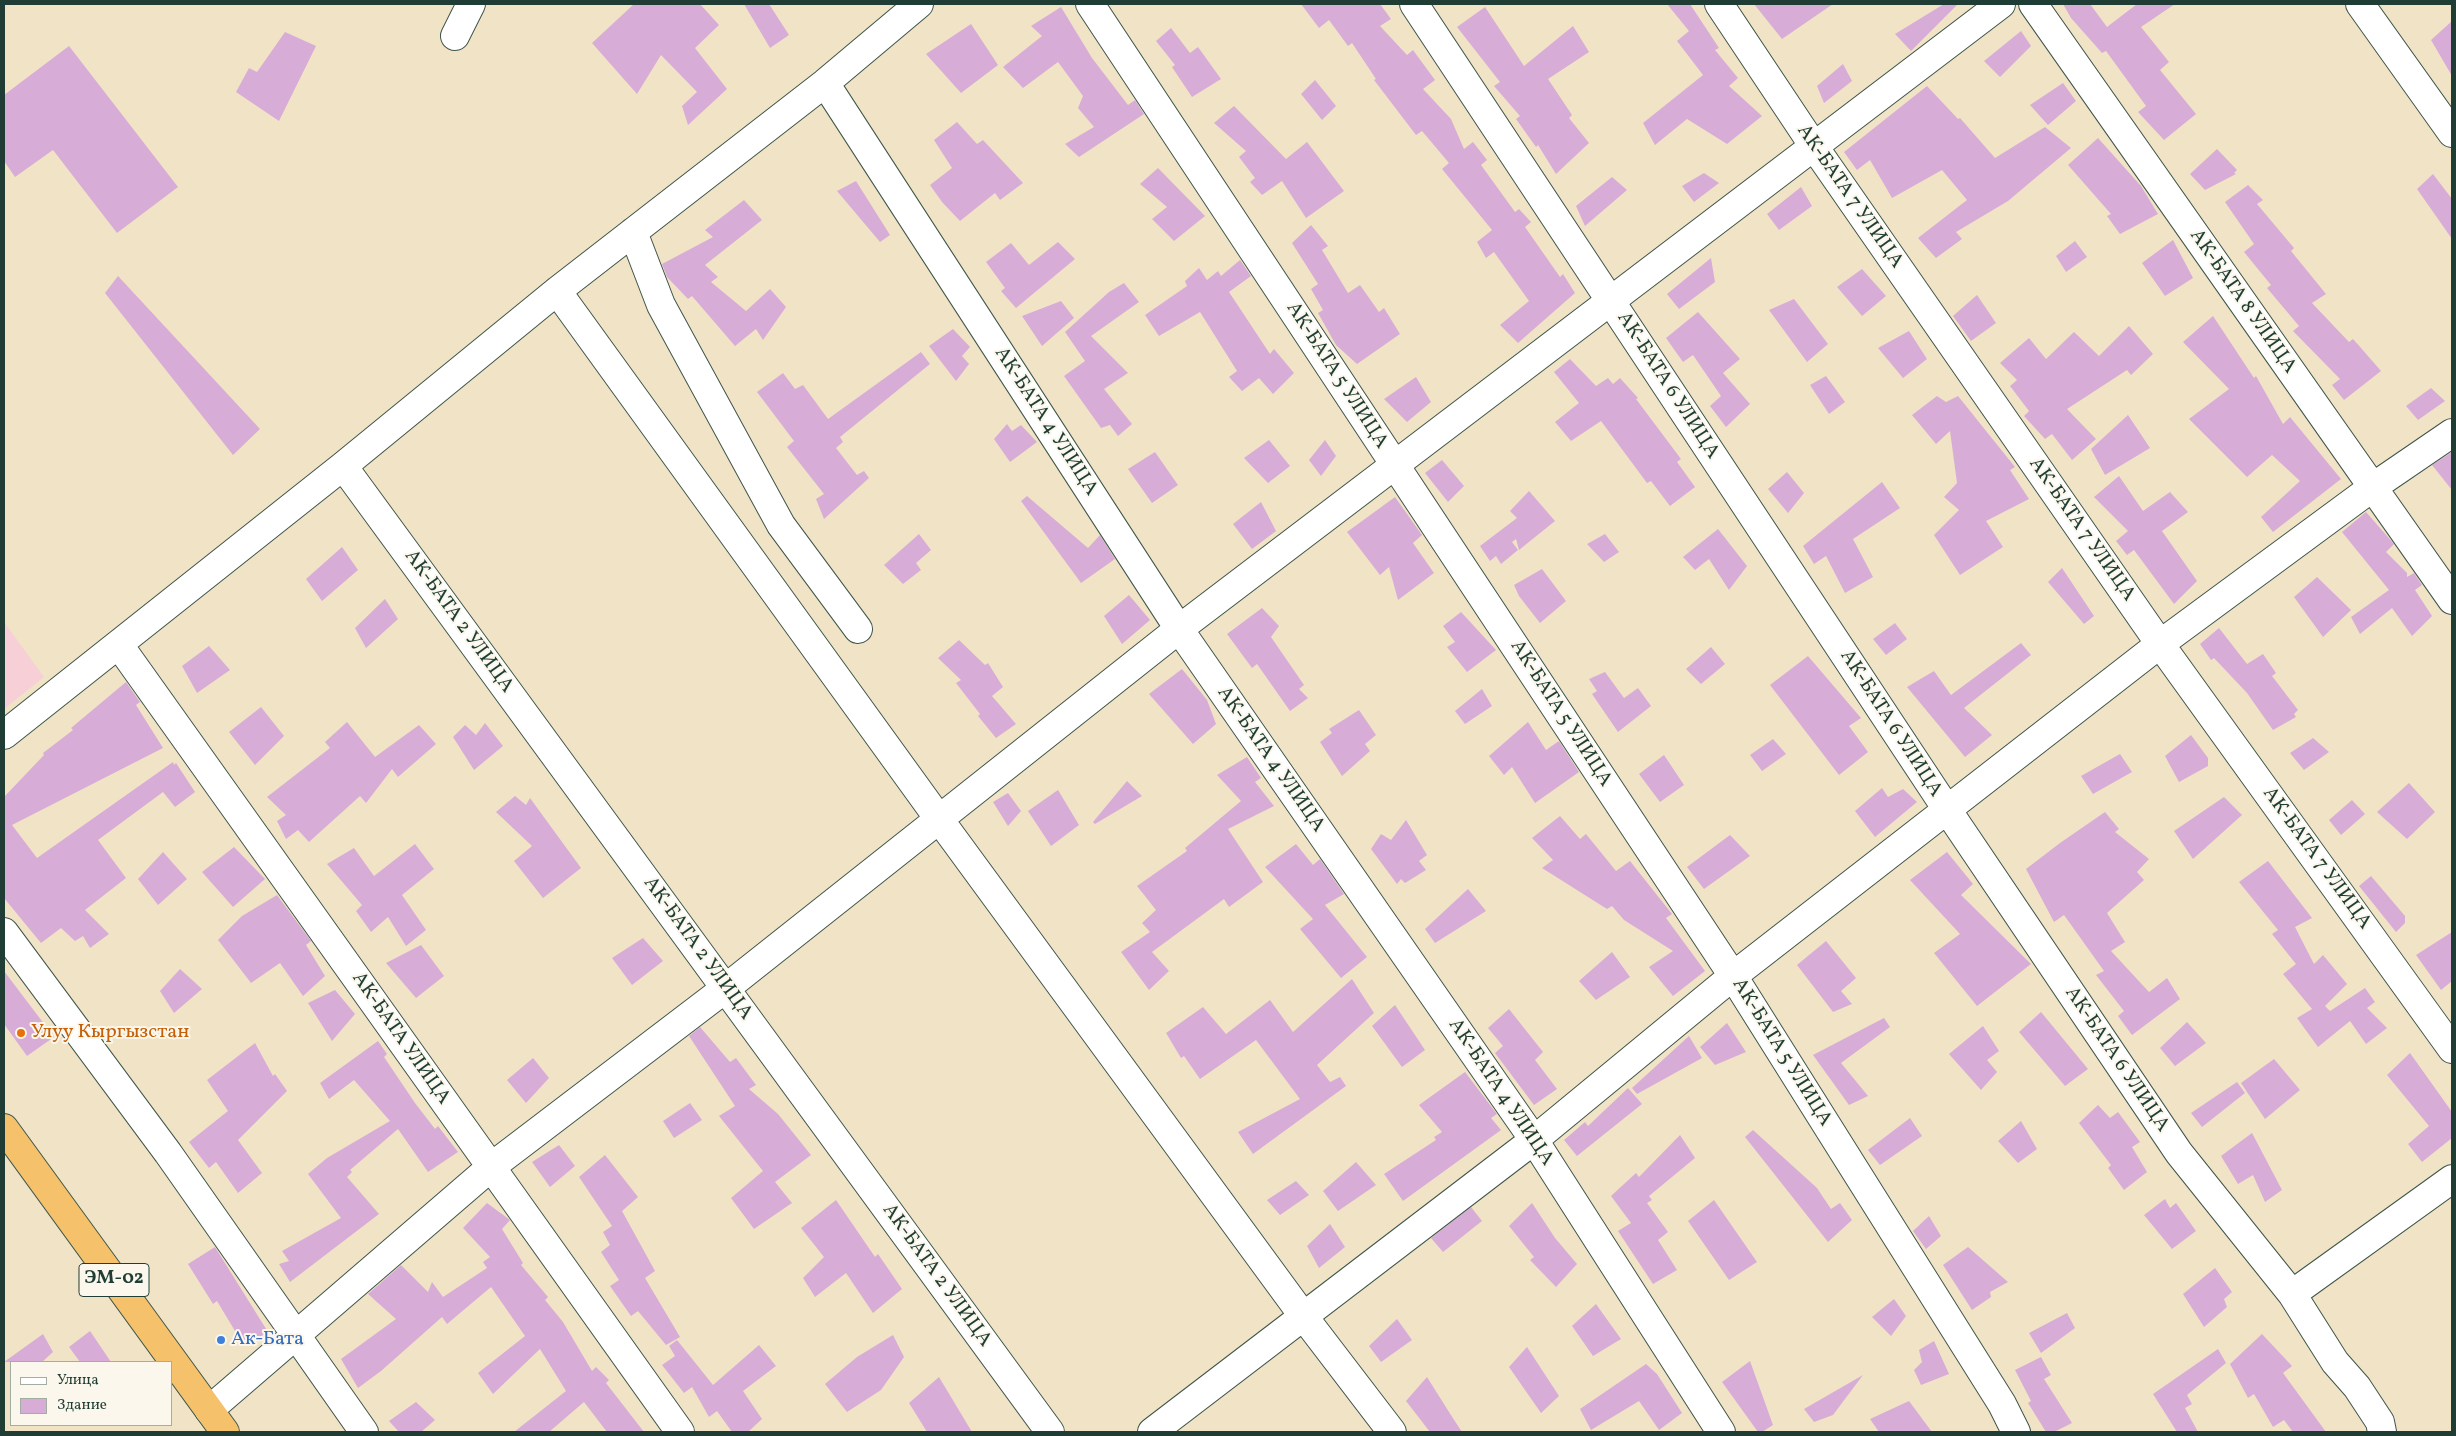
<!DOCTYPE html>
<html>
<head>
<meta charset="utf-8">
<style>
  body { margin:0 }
  #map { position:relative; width:2456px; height:1436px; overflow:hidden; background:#f1e3c6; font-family:Vollkorn,serif }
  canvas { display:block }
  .frame { position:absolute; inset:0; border:5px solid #1f3d34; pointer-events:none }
  .legend { position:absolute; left:10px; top:1361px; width:162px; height:65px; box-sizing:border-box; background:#fbf7ec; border:1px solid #a3ada2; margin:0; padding:6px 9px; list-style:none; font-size:15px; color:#1f3d34 }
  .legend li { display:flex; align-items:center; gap:10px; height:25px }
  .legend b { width:25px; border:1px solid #a3ada2 }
</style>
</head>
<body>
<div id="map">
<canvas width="2456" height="1436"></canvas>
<div class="frame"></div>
<ul class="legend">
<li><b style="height:6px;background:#fff"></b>Улица</li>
<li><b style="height:14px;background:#d7add7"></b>Здание</li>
</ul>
</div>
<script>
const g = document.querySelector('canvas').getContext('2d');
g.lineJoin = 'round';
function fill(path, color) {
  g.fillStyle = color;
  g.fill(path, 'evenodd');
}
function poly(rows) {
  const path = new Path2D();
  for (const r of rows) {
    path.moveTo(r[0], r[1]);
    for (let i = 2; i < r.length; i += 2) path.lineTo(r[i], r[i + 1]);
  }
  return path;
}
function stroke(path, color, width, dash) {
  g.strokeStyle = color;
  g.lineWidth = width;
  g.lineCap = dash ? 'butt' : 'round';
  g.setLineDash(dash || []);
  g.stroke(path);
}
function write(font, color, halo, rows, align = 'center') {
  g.font = font + ' Vollkorn,serif';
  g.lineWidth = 4;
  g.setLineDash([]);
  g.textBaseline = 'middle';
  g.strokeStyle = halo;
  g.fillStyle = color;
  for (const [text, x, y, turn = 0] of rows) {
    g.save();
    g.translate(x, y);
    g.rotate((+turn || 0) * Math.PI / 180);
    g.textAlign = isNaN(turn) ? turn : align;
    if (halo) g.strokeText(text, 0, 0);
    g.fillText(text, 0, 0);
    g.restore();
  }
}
fill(poly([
  [4,622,44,677,4,709]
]), '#f6cfd7');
fill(poly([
  [634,4,700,4,719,25,695,48,727,89,688,125,682,106,697,92,661,55,637,94,592,43],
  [744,4,769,4,789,35,770,48],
  [1301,4,1380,4,1391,19,1380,26,1407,55,1413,50,1435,80,1423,89,1451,119,1464,149,1473,142,1487,160,1481,165,1515,212,1519,209,1531,222,1525,227,1560,277,1563,274,1575,293,1518,343,1500,325,1529,301,1494,252,1486,258,1477,242,1492,230,1442,169,1449,163,1422,131,1416,135,1374,80,1376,79,1352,43,1348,46,1329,20,1319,28],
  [1667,4,1690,4,1719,48,1715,50,1738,78,1729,86,1762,116,1727,144,1687,119,1655,145,1643,123,1703,75,1677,41,1689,31],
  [1754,4,1833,4,1782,39],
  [1944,4,1958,4,1911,51,1895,34],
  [2063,4,2090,4,2107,27,2137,4,2175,4,2141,27,2169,62,2160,70,2196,114,2164,140,2138,112,2146,106,2106,51,2102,53,2071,18],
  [1061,7,1092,58,1128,105,1135,100,1144,114,1079,157,1065,144,1094,127,1078,108,1083,96,1058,62,1023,88,1003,67,1042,36,1031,26],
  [1485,7,1524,66,1573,26,1589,52,1548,79,1572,115,1569,118,1589,143,1556,174,1538,145,1536,147,1516,119,1520,116,1494,86,1500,82,1457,27],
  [2452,21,2452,76,2431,40],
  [971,24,998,65,961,93,926,54],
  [1171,28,1190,53,1198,47,1221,79,1192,97,1172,67,1175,65,1156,41],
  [2021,31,2031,46,2000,77,1984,61],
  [285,32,316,46,279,121,236,92,249,68,257,72],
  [69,46,178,187,117,233,53,150,15,177,4,161,4,95],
  [1843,64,1852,81,1824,103,1817,86],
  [1315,80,1336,106,1322,120,1301,94],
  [2063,83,2076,101,2048,125,2030,105],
  [1927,86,1958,119,1960,118,1995,158,2045,127,2071,148,2008,201,1956,232,1962,239,1936,258,1918,238,1967,200,1942,170,1892,198,1870,160,1857,170,1844,152],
  [1234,106,1286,159,1307,142,1344,191,1306,218,1282,181,1262,195,1250,182,1255,178,1239,157,1246,151,1214,123],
  [957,122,977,144,983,140,1023,183,1000,200,995,193,960,221,942,202,930,185,952,168,934,140],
  [2098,138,2141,186,2158,214,2120,234,2107,216,2111,214,2068,165],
  [2217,149,2237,170,2234,173,2236,174,2205,190,2190,174],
  [1158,168,1205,216,1174,241,1152,219,1167,207,1140,184],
  [1704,173,1719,183,1694,202,1682,186],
  [2433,174,2452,199,2452,239,2417,189],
  [1612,177,1627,190,1585,226,1576,206],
  [856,181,890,235,880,242,837,191],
  [2248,185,2263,200,2257,204,2294,248,2291,251,2326,294,2312,303,2349,342,2353,339,2361,348,2381,371,2344,400,2332,385,2340,379,2293,331,2299,326,2267,288,2271,285,2244,252,2254,244,2225,202],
  [1801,187,1812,206,1779,230,1767,214],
  [744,200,762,220,705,265,718,277,711,282,746,311,770,289,786,307,763,340,756,329,735,346,692,296,688,299,667,277,662,264,713,237,705,230],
  [1311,225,1328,246,1322,250,1348,293,1360,285,1379,312,1384,308,1400,334,1357,364,1336,345,1318,313,1323,310,1311,289,1318,284,1292,243],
  [2173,240,2193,278,2165,296,2142,263],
  [2075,241,2087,257,2066,272,2056,256],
  [1058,242,1075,259,1016,308,1001,291,1005,288,986,262,1011,243,1029,265],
  [1711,258,1715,282,1679,309,1667,294],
  [1240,260,1251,276,1229,292,1270,354,1274,349,1294,373,1273,394,1259,378,1242,391,1229,377,1237,371,1200,312,1159,336,1145,315,1187,286,1185,281,1199,268,1207,280,1218,271,1221,276],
  [1862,269,1886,296,1862,316,1837,287],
  [118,276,260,429,233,455,105,293],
  [1124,283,1139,302,1091,336,1128,373,1104,389,1132,424,1118,436,1110,425,1101,428,1064,376,1085,361,1065,332,1109,292],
  [1977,295,1996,323,1971,341,1953,316],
  [1794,299,1828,344,1807,362,1769,310],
  [1061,301,1074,318,1042,346,1022,316],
  [1698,312,1740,359,1723,373,1750,404,1726,427,1710,406,1721,396,1693,355,1683,362,1666,338],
  [2213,316,2254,378,2256,376,2283,424,2290,417,2341,479,2273,532,2261,517,2300,481,2272,455,2247,477,2189,419,2229,389,2183,342],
  [2129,326,2153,354,2131,375,2127,370,2067,409,2096,439,2072,460,2052,434,2045,439,2024,416,2029,411,2010,386,2017,380,2000,363,2029,338,2046,359,2074,332,2099,356],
  [953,329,970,347,962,356,969,364,956,381,929,346],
  [1909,331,1927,359,1903,378,1878,348],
  [921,352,930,364,840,437,843,442,836,448,857,475,864,471,869,478,824,519,816,499,824,494,787,447,794,441,757,392,783,373,795,389,803,385,828,419],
  [1570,359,1596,386,1608,378,1613,384,1620,378,1638,398,1636,399,1681,459,1677,462,1695,487,1670,506,1651,481,1647,483,1601,421,1571,441,1555,422,1579,403,1554,372],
  [1826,376,1845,402,1829,414,1810,385],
  [1416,377,1431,402,1407,422,1384,399],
  [2431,388,2445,401,2418,420,2406,406],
  [1937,396,1946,402,1958,396,2015,467,2010,470,2029,499,1986,521,2003,547,1960,575,1934,535,1959,510,1944,497,1957,483,1950,431,1936,444,1912,415],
  [2128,415,2150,448,2105,475,2091,449],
  [1007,424,1012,431,1021,425,1037,442,1010,462,994,439],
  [1269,440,1290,466,1268,483,1244,458],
  [1325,440,1336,456,1321,476,1309,460],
  [1155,452,1178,485,1152,503,1128,469],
  [2452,452,2452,490,2432,465],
  [1442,460,1464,486,1448,502,1425,473],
  [1787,472,1804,493,1788,513,1768,489],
  [2119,476,2143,511,2170,492,2188,512,2162,531,2197,581,2174,604,2134,550,2127,555,2116,541,2128,531,2094,497],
  [1882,482,1900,508,1853,539,1873,577,1845,593,1826,556,1814,564,1803,546],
  [1529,491,1555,521,1519,550,1516,539,1512,542,1518,550,1501,564,1496,556,1490,561,1480,546,1517,518,1510,511],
  [1027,496,1088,548,1100,535,1115,559,1081,583,1021,501],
  [1395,497,1422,535,1413,543,1434,573,1398,600,1389,567,1380,575,1347,532],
  [1261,502,1276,531,1252,549,1233,524],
  [2366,512,2394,544,2386,552,2407,573,2407,577,2414,573,2422,585,2415,590,2432,616,2412,636,2392,608,2360,634,2351,617,2389,590,2342,532],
  [1718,529,1747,566,1729,590,1709,559,1695,570,1683,557],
  [919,534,931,550,916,563,921,570,903,584,884,565],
  [1605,534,1619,552,1604,562,1587,544],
  [342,547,358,570,322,601,306,579],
  [2062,568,2094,616,2084,624,2048,582],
  [1542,569,1566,601,1540,623,1519,596,1514,585],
  [2317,577,2351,610,2323,637,2294,597],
  [1129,595,1150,620,1122,644,1104,616],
  [385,599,398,619,366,648,355,628],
  [1262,608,1279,626,1271,637,1304,685,1299,689,1308,698,1290,711,1257,664,1252,668,1227,634],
  [1461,612,1496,650,1467,672,1447,647,1455,642,1443,626],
  [1895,623,1907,639,1886,655,1873,639],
  [2219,628,2247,664,2263,654,2276,673,2272,676,2298,710,2294,714,2296,717,2273,730,2247,693,2214,658,2211,660,2200,644],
  [959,640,985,665,988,663,1003,687,992,696,1016,724,996,738,978,716,980,714,956,683,961,680,938,658],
  [2021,643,2031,655,1964,708,1992,735,1965,757,1907,687,1934,671,1951,695],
  [209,646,230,670,197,693,182,666],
  [1711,647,1725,664,1701,684,1686,669],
  [1808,656,1861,718,1849,726,1868,752,1839,775,1770,685],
  [1182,669,1207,700,1216,724,1193,744,1149,694],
  [1605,672,1624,698,1638,688,1651,706,1618,732,1592,694,1597,691,1589,679],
  [126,682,140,702,136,705,163,748,12,825,37,858,173,762,174,765,176,763,195,792,175,807,163,792,98,840,126,878,85,910,109,934,90,948,83,936,75,941,61,928,41,943,4,898,4,797,44,755,43,753,73,730,71,728],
  [1482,689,1492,706,1465,724,1455,711],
  [261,707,284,736,255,765,229,732],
  [1359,710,1376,735,1365,744,1370,751,1342,776,1320,742,1332,733,1329,729],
  [347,722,375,757,419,725,436,744,398,777,392,769,366,803,360,796,309,842,298,830,286,839,277,821,286,815,267,797,330,748,325,742],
  [1528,722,1546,750,1559,741,1579,772,1535,803,1512,767,1504,775,1489,756],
  [485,723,503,746,474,770,453,737,465,725,476,735],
  [2191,735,2208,758,2208,766,2179,782,2165,756],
  [2313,738,2329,752,2304,770,2290,753],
  [1773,739,1786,754,1762,771,1750,755],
  [2120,754,2132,772,2093,794,2081,776],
  [1664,755,1684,785,1660,802,1639,774],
  [1247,757,1261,778,1255,782,1274,806,1228,829,1263,882,1229,907,1224,899,1152,952,1169,971,1149,990,1121,952,1150,932,1142,923,1156,910,1137,886,1187,851,1185,848,1241,801,1217,775],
  [1127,781,1142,796,1095,824,1093,822],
  [2409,783,2435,812,2407,839,2377,812],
  [1882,788,1888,797,1903,789,1917,802,1875,837,1855,811],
  [1058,790,1079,825,1051,846,1028,811],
  [1008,793,1021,811,1008,826,993,802],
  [515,796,526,805,530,798,581,868,543,898,514,861,532,846,496,812],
  [2224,797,2242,815,2193,859,2174,831],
  [2352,800,2365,814,2341,835,2329,820],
  [2105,812,2119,829,2115,832,2149,859,2137,872,2144,880,2107,913,2125,942,2111,951,2149,992,2167,978,2180,999,2132,1035,2118,1016,2124,1011,2096,975,2104,971,2064,915,2054,922,2026,869,2060,843],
  [1560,816,1580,839,1586,834,1616,871,1630,861,1672,914,1666,918,1705,971,1673,996,1649,967,1673,951,1624,920,1612,906,1607,909,1542,868,1553,860,1532,838],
  [1406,820,1427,855,1419,861,1426,870,1405,883,1401,879,1397,884,1371,849,1381,834,1391,840],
  [1730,835,1750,856,1704,889,1687,867],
  [415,844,434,869,402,895,426,930,406,946,388,917,371,932,356,911,362,905,327,864,354,848,374,876],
  [1296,844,1313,865,1320,859,1344,894,1325,905,1367,957,1341,978,1300,929,1313,919,1265,867],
  [234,847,265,879,233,907,202,872],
  [163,852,187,879,158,905,138,879],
  [1947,852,1973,884,1961,895,2031,964,1977,1006,1934,953,1960,934,1910,880],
  [2268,861,2312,918,2295,927,2314,964,2323,955,2347,984,2325,1006,2330,1011,2365,988,2375,1002,2367,1008,2387,1028,2366,1044,2350,1021,2318,1047,2297,1018,2312,1009,2283,974,2296,964,2272,934,2278,930,2239,882],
  [2371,876,2405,916,2405,923,2396,932,2359,886],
  [1468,889,1486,911,1435,943,1425,929],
  [277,895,311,941,306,945,325,976,303,996,280,963,251,983,218,940,242,916],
  [2452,932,2452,981,2441,990,2416,955],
  [643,938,663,961,632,985,612,958],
  [1826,941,1856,978,1841,991,1852,1004,1833,1012,1797,965],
  [421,945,444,976,416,998,386,963],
  [1612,952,1630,977,1596,1000,1579,981],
  [180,969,202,989,174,1013,160,991],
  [4,971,54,1037,27,1056,4,1024],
  [1352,979,1374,1013,1317,1065,1330,1082,1340,1077,1346,1086,1253,1154,1238,1132,1300,1099,1256,1040,1200,1079,1184,1056,1181,1058,1166,1033,1203,1007,1226,1034,1270,1000,1293,1032],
  [335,990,355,1014,332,1041,308,1003],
  [1395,1005,1425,1050,1402,1067,1372,1026],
  [1509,1009,1543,1052,1535,1060,1557,1089,1534,1105,1495,1053,1503,1046,1488,1028],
  [2041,1012,2088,1069,2065,1086,2019,1032],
  [1884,1018,1890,1027,1841,1063,1868,1096,1849,1105,1813,1055],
  [2187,1022,2206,1043,2175,1066,2160,1048],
  [1727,1023,1746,1052,1715,1065,1700,1047],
  [1983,1026,1999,1051,1987,1060,1997,1072,1981,1090,1949,1054],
  [700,1027,730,1062,736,1058,756,1085,749,1089,778,1114,811,1155,775,1182,792,1203,754,1229,731,1198,763,1171,719,1116,735,1106,689,1036],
  [1689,1036,1702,1058,1637,1094,1632,1088],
  [378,1041,387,1054,384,1057,415,1103,435,1129,438,1126,458,1152,428,1172,398,1129,350,1170,352,1172,347,1177,379,1214,290,1282,279,1264,289,1261,282,1251,341,1218,308,1174,327,1158,390,1121,354,1080,329,1099,320,1083],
  [255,1043,273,1076,275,1074,287,1091,238,1140,262,1173,238,1193,216,1162,209,1168,189,1142,228,1111,207,1080],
  [2410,1053,2452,1112,2452,1138,2422,1162,2408,1144,2429,1126,2387,1075],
  [533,1058,549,1078,526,1103,507,1080],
  [2274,1059,2300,1090,2265,1119,2241,1083],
  [1465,1072,1497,1114,1491,1118,1501,1130,1403,1201,1384,1174,1436,1140,1434,1137,1442,1132,1419,1105],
  [2237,1082,2245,1093,2202,1127,2191,1113],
  [1628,1088,1642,1104,1577,1156,1564,1140,1585,1122,1588,1126],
  [690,1103,702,1120,674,1138,663,1121],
  [2098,1105,2110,1118,2118,1112,2140,1142,2132,1147,2147,1172,2124,1190,2108,1168,2111,1165,2079,1123],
  [1910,1118,1922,1136,1880,1165,1868,1150],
  [2021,1121,2037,1149,2018,1163,1998,1141],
  [1753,1130,1817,1188,1831,1209,1840,1203,1852,1220,1828,1242,1745,1137],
  [2252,1133,2282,1190,2265,1202,2253,1175,2238,1184,2221,1156],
  [1680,1135,1695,1158,1649,1196,1652,1200,1647,1203,1668,1232,1658,1240,1677,1270,1653,1284,1618,1231,1631,1223,1611,1196,1636,1173,1639,1177],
  [559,1145,575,1166,550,1187,532,1162],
  [605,1155,638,1197,622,1211,655,1271,645,1278,680,1337,666,1345,638,1311,631,1316,610,1286,619,1280,601,1252,610,1245,603,1232,612,1226,579,1177],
  [1356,1162,1376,1185,1338,1211,1323,1191],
  [1296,1181,1309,1195,1280,1215,1267,1200],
  [2165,1199,2170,1208,2176,1203,2196,1231,2172,1249,2144,1215],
  [836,1200,875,1257,878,1254,902,1289,873,1313,846,1273,815,1297,803,1278,824,1257,801,1228],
  [1714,1200,1757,1262,1729,1280,1688,1221],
  [487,1203,510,1220,502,1229,523,1263,521,1265,548,1297,545,1300,563,1322,592,1371,596,1367,609,1380,606,1383,644,1432,607,1432,584,1402,549,1432,514,1432,566,1391,540,1349,493,1394,478,1373,525,1336,491,1287,447,1324,442,1317,381,1371,358,1388,341,1359,396,1319,368,1294,401,1265,428,1292,432,1282,443,1297,487,1268,483,1262,490,1257,463,1228],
  [1532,1203,1555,1238,1577,1264,1556,1287,1530,1260,1534,1257,1509,1226],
  [1471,1207,1482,1221,1443,1252,1431,1238],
  [1929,1216,1941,1236,1926,1249,1913,1231],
  [1330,1224,1345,1247,1319,1268,1307,1246],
  [215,1247,268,1332,244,1346,217,1301,213,1304,188,1264],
  [1968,1247,2008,1282,1990,1292,1991,1297,1972,1310,1943,1265],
  [2215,1268,2232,1292,2224,1299,2227,1307,2204,1327,2183,1294],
  [1894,1299,1906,1316,1891,1336,1872,1317],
  [1596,1304,1621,1339,1593,1356,1572,1326],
  [2067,1313,2075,1328,2041,1353,2029,1333],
  [1397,1319,1412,1340,1381,1362,1369,1346],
  [90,1331,111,1362,80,1362,69,1347],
  [43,1334,53,1352,42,1362,4,1362],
  [2262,1334,2292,1366,2283,1373,2326,1432,2293,1432,2284,1420,2273,1427,2254,1394,2248,1398,2230,1364],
  [893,1335,904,1357,881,1390,847,1412,825,1384,857,1357],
  [677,1340,713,1385,759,1345,776,1366,743,1391,762,1419,748,1432,732,1432,717,1411,709,1417,692,1387,684,1393,662,1365,675,1356,669,1346],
  [1934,1341,1949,1374,1921,1385,1914,1370,1922,1362,1919,1350],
  [1527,1347,1559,1396,1541,1413,1509,1367],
  [2218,1349,2226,1363,2187,1395,2192,1404,2185,1408,2198,1432,2177,1432,2153,1394],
  [2041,1357,2051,1375,2044,1379,2072,1423,2054,1432,2046,1432,2028,1403,2031,1401,2015,1370],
  [1750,1361,1773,1425,1762,1432,1758,1432,1722,1382],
  [1646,1364,1657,1374,1682,1413,1659,1430,1639,1401,1591,1430,1580,1409],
  [1863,1375,1833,1415,1814,1422,1804,1409],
  [939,1377,972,1432,927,1432,909,1403],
  [1427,1377,1449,1412,1462,1432,1430,1432,1406,1401],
  [1909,1401,1932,1432,1879,1432,1870,1419],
  [416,1402,435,1420,421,1432,399,1432,389,1421]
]), '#d7add7');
const minor = poly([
  [1090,4,1733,976,2002,1404,2016,1432],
  [1414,4,1948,811,2179,1153,2292,1294,2335,1362,2357,1387,2380,1422,2382,1432],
  [1719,4,1813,145,2160,644,2452,1049],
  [2033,4,2452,600],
  [2360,4,2452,133],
  [455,36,471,4],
  [825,83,1179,629,1534,1140,1721,1432],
  [633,232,661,305,781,525,858,629],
  [557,291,939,819,1304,1317,1392,1432],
  [343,466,1050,1432],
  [119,645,680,1432],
  [4,735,343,466,557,291,825,83,919,4],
  [4,932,168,1153,364,1432],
  [2292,1294,2452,1179],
  [209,1410,491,1167,726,988,1179,629,2001,4],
  [1152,1432,1534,1140,1733,976,2160,644,2373,487,2452,433]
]);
const highway = poly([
  [4,1128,225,1432]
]);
stroke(minor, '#3e564a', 30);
stroke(highway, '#3e564a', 30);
stroke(minor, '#fff', 28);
stroke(highway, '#f5c16b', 28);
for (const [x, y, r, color] of [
  [21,1033,5,"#e8710a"],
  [221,1340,5,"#3f7fe0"]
]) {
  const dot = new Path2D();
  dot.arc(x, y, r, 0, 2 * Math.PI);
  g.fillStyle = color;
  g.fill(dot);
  stroke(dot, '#fbf7ec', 2);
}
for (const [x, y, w] of [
  [114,1280,70]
]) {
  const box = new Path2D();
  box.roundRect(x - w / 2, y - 16.5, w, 33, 4);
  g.fillStyle = '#fbf7ec';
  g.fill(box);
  stroke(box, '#1f3d34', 1);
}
write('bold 19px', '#1f3d34', null, [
  ["ЭМ-02",114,1280]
]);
write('20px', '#1f3d34', '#fbf7ec', [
  ["АК-БАТА 7 УЛИЦА",1849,197,55],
  ["АК-БАТА 8 УЛИЦА",2242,302,55],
  ["АК-БАТА 5 УЛИЦА",1336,376,57],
  ["АК-БАТА 6 УЛИЦА",1667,386,57],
  ["АК-БАТА 4 УЛИЦА",1045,422,57],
  ["АК-БАТА 7 УЛИЦА",2081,530,55],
  ["АК-БАТА 2 УЛИЦА",458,622,54],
  ["АК-БАТА 5 УЛИЦА",1560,714,57],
  ["АК-БАТА 6 УЛИЦА",1890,724,57],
  ["АК-БАТА 4 УЛИЦА",1270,760,55],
  ["АК-БАТА 7 УЛИЦА",2316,859,54],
  ["АК-БАТА 2 УЛИЦА",697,949,54],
  ["АК-БАТА УЛИЦА",400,1039,55],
  ["АК-БАТА 5 УЛИЦА",1781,1053,58],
  ["АК-БАТА 6 УЛИЦА",2116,1060,56],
  ["АК-БАТА 4 УЛИЦА",1500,1093,56],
  ["АК-БАТА 2 УЛИЦА",936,1276,54]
]);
write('20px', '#c56008', '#fbf7ec', [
  ["Улуу Кыргызстан",31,1033]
], 'left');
write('20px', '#366cbe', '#fbf7ec', [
  ["Ак-Бата",231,1340]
], 'left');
</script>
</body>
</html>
